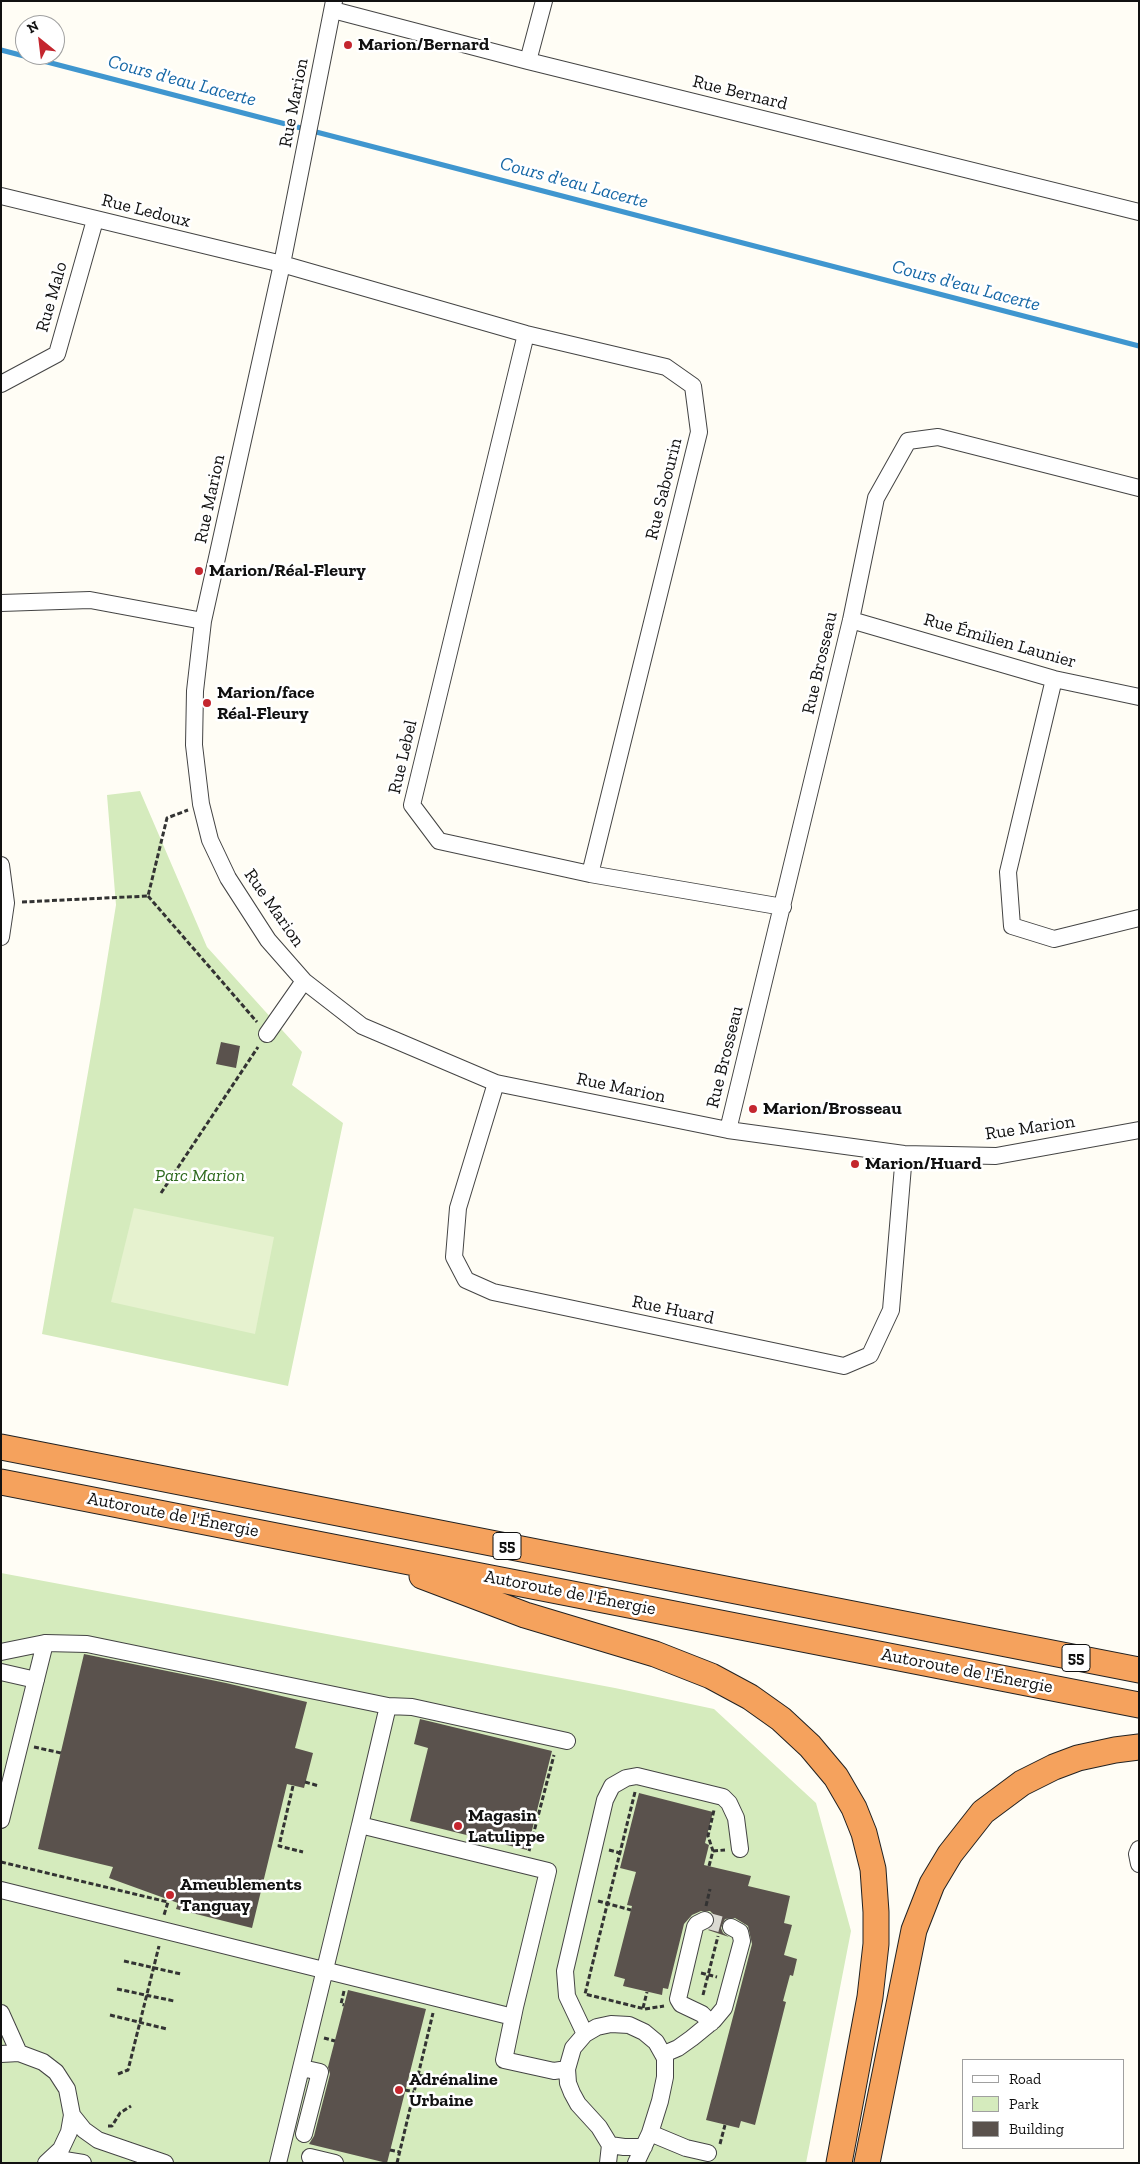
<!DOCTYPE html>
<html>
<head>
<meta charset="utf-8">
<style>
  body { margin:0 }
  #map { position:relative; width:1140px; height:2164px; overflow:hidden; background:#fffdf5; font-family:"Zilla Slab",serif }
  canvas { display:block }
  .frame { position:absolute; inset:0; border:2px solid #111; pointer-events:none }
  .legend { position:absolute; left:962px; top:2059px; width:162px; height:90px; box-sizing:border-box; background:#fff; border:1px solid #a0a0a0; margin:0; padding:6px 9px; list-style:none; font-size:15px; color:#111 }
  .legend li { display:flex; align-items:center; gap:10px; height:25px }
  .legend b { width:25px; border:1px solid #a0a0a0 }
  .north { position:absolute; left:15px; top:15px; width:50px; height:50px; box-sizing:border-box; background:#fff; border:1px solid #a0a0a0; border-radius:50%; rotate:331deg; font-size:14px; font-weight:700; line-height:20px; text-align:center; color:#111 }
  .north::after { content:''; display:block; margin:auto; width:18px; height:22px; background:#c4262e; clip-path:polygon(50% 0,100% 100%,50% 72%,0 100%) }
</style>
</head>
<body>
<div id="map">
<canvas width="1140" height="2164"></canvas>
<div class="frame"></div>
<ul class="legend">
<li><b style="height:6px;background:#fff"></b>Road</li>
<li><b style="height:14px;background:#d5ebbd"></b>Park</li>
<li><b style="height:14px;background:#5a524d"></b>Building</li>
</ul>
<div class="north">N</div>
</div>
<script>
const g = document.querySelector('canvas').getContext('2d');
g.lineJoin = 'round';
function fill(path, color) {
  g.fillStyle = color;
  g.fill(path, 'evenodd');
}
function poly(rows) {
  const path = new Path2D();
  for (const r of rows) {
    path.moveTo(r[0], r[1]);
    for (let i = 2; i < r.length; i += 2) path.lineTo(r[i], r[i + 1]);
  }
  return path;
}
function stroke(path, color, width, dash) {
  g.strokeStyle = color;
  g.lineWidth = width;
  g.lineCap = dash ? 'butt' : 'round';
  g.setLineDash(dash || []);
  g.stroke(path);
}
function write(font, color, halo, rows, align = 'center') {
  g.font = font + ' "Zilla Slab",serif';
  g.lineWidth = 5;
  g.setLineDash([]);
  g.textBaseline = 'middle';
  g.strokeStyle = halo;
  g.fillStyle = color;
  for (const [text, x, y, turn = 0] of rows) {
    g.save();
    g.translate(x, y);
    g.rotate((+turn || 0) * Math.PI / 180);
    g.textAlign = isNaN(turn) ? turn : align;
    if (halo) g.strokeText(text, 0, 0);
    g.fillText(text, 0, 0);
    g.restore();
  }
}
fill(poly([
  [140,791,207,947,302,1052,292,1085,343,1123,288,1386,42,1334,100,1004,116,905,107,795],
  [1,1573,615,1688,714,1709,816,1803,851,1931,806,2163,1,2163]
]), '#d5ebbd');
fill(poly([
  [134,1208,274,1237,255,1334,111,1302]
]), '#e6f2cf');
stroke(poly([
  [1,50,1139,346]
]), '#3f96cf', 5);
fill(poly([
  [221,1042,240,1046,236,1068,216,1064],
  [84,1654,226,1683,307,1702,295,1748,313,1753,304,1788,287,1784,252,1928,176,1909,178,1903,109,1878,113,1867,38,1849],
  [420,1719,552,1751,527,1850,410,1821,428,1748,414,1744],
  [639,1793,713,1812,705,1843,709,1845,704,1865,751,1876,748,1886,790,1896,784,1923,792,1925,784,1955,797,1959,793,1976,790,1975,783,2001,786,2002,755,2125,741,2121,739,2128,706,2120,752,1944,748,1926,735,1918,725,1919,721,1928,723,1933,729,1937,708,1930,713,1926,715,1921,714,1915,710,1911,701,1911,692,1915,684,1924,668,1989,663,1988,662,1995,623,1986,625,1979,614,1976,632,1906,627,1905,636,1872,620,1868],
  [348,1990,426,2009,387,2163,309,2144,314,2136,330,2074,328,2067]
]), '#5a524d');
stroke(poly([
  [705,1920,731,1927]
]), '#dbdad3', 16, [16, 8]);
const minor = poly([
  [334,1,282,264,203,621,195,691,194,745,201,804,210,840,228,878,268,940,304,981,362,1026,496,1083,728,1130,904,1154,996,1156,1139,1130],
  [333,10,528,61,1139,212],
  [528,61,544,1],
  [1,196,282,264,526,334,666,367,693,386,699,432,590,874],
  [526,334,412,805,439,841,590,874,783,907],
  [1,384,57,354,95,220],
  [1,603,90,600,203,621],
  [851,620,1054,679,1139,697],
  [1054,679,1008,872,1012,926,1054,939,1139,918],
  [1,865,6,903,1,937],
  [267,1034,304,981],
  [496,1083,458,1208,454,1257,466,1280,493,1292,844,1366,870,1355,891,1310,904,1154],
  [728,1130,851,620,876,498,908,441,938,437,1139,488],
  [1,1652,45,1643,87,1644,388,1706,412,1707,567,1741],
  [1,1672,36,1680],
  [1,1820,45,1643],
  [360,1825,388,1706],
  [1139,1849,1137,1854,1139,1864],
  [1,1890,513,2017],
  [705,1920,697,1924,695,1927,678,1999,681,2004,702,2014,711,2023],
  [1,2013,19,2053],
  [585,2034,567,1996,565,1971,605,1800,612,1786,626,1778,637,1776,723,1797,729,1803,736,1818,740,1849],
  [1,2054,19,2053,43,2062,56,2072,67,2089,72,2115,69,2132,61,2149,46,2163],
  [664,2054,678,2048,692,2038,714,2020,724,2008,742,1941,740,1932,731,1927],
  [302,2068,320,2072,304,2134],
  [72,2115,84,2130,98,2140,165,2163],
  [650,2133,686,2148,708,2153],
  [610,2145,624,2147,644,2147],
  [310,2157,335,2163],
  [52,2158,83,2163],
  [278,2163,360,1825,548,1871,515,2007,504,2060,554,2071,567,2069],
  [608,2163,610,2145,599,2127,578,2104,572,2093,568,2083,567,2069,573,2048,585,2034,597,2027,611,2024,629,2025,644,2032,656,2042,665,2058,665,2077,660,2101,650,2133,636,2163]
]);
const highway = poly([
  [1,1447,1139,1670],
  [1,1482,1139,1705],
  [422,1576,525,1615,655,1654,711,1676,750,1697,781,1719,810,1746,836,1777,854,1808,864,1833,873,1869,876,1912,876,1944,870,1997,839,2163],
  [867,2163,914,1930,932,1884,950,1854,983,1812,1022,1783,1054,1767,1078,1758,1115,1750,1139,1747]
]);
stroke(minor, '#444', 18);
stroke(highway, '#222', 27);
stroke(poly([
  [148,896,257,1022],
  [22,902,148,896,167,818,188,810],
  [161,1193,258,1047],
  [34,1747,61,1753],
  [305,1782,319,1786],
  [293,1786,279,1846,303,1852],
  [635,1792,585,1994,645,2009,664,2006],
  [609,1850,620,1853],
  [529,1851,554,1755],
  [713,1851,725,1850],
  [1,1862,168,1902,164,1915],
  [709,1866,713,1851,708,1836,714,1810],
  [598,1901,631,1910],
  [706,1906,710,1889],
  [124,1961,181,1974],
  [701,1973,717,1977],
  [117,1989,174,2001],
  [344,1991,341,2004,344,2005],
  [703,1995,718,1936],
  [643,2008,647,1992],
  [110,2015,167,2029],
  [324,2038,335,2041],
  [118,2074,128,2070,159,1946],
  [418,2075,442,2080],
  [405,2090,414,2092],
  [108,2126,112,2126,120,2113,131,2106],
  [720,2144,725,2125],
  [390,2150,400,2152],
  [397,2163,433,2013]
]), '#333', 3, [5, 2.5]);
stroke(minor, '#fff', 16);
stroke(highway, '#f5a25d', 25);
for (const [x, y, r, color] of [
  [348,45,5,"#c4262e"],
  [199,571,5,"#c4262e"],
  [207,703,5,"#c4262e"],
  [753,1109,5,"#c4262e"],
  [855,1164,5,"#c4262e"],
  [458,1826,5,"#c4262e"],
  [170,1895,5,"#c4262e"],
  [399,2090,5,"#c4262e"]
]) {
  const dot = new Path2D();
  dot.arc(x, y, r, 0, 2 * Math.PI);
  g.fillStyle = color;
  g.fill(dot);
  stroke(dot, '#fff', 2);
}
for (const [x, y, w] of [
  [507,1546,28],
  [1076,1658,28]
]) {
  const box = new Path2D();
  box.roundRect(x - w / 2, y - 13.5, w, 27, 4);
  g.fillStyle = '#fff';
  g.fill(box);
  stroke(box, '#111', 1);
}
write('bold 16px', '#111', null, [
  ["55",507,1546],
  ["55",1076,1658]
]);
write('bold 18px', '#111', '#fff', [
  ["Marion/Bernard",358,45],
  ["Marion/Réal-Fleury",209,571],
  ["Marion/face",217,693],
  ["Réal-Fleury",217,714],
  ["Marion/Brosseau",763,1109],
  ["Marion/Huard",865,1164],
  ["Magasin",468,1816],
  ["Latulippe",468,1837],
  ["Ameublements",180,1885],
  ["Tanguay",180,1906],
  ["Adrénaline",409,2080],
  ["Urbaine",409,2101]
], 'left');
write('18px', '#111', '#fff', [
  ["Rue Bernard",740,93,14],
  ["Rue Marion",294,103,-79],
  ["Rue Ledoux",146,211,14],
  ["Rue Malo",52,297,-74],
  ["Rue Sabourin",664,489,-76],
  ["Rue Marion",210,499,-78],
  ["Rue Émilien Launier",1000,641,16],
  ["Rue Brosseau",820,663,-77],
  ["Rue Lebel",403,757,-77],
  ["Rue Marion",274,908,55],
  ["Rue Brosseau",725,1057,-76],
  ["Rue Marion",621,1088,12],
  ["Rue Marion",1030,1128,-8],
  ["Rue Huard",673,1310,12],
  ["Autoroute de l'Énergie",173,1515,11],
  ["Autoroute de l'Énergie",570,1593,11],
  ["Autoroute de l'Énergie",967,1671,11]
]);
write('italic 18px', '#2f6b1f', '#fff', [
  ["Parc Marion",200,1176]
]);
write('italic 19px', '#1768a6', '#fff', [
  ["Cours d'eau Lacerte",182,81,15],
  ["Cours d'eau Lacerte",574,183,15],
  ["Cours d'eau Lacerte",966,286,15]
]);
</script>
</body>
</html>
